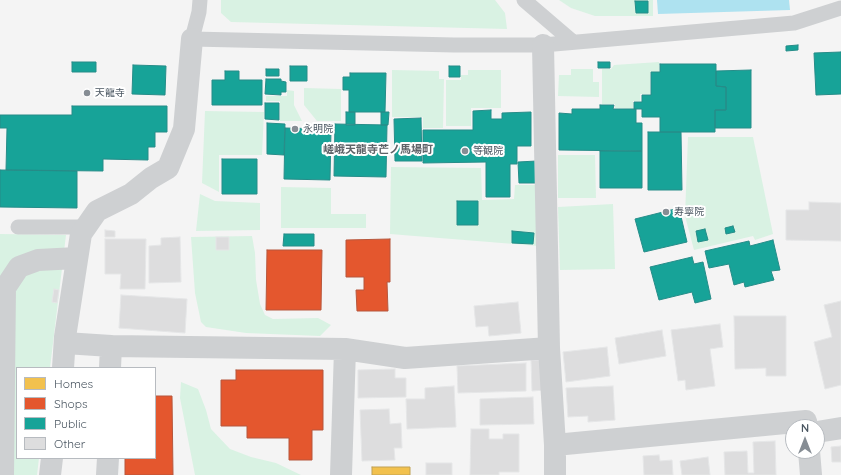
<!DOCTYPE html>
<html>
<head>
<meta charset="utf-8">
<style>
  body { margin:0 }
  #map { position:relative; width:841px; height:475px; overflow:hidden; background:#f4f4f4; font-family:Quicksand,sans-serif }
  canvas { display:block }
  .legend { position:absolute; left:16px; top:367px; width:140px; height:92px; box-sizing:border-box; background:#fff; border:1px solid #b7bbc0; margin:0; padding:5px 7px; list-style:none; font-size:12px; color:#4a5661 }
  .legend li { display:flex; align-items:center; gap:8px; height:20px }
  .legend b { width:20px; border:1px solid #b7bbc0 }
  .north { position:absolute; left:785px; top:419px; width:40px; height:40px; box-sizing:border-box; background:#fff; border:1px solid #b7bbc0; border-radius:50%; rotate:0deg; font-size:11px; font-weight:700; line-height:16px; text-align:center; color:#4a5661 }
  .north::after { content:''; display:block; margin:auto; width:14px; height:18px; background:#868d94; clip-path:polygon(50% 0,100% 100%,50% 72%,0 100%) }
</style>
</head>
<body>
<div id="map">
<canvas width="841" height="475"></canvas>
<ul class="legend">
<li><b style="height:11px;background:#f2c14e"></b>Homes</li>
<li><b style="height:11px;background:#e4572e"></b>Shops</li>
<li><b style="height:11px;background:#17a398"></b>Public</li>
<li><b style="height:11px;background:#ddddde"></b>Other</li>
</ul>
<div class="north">N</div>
</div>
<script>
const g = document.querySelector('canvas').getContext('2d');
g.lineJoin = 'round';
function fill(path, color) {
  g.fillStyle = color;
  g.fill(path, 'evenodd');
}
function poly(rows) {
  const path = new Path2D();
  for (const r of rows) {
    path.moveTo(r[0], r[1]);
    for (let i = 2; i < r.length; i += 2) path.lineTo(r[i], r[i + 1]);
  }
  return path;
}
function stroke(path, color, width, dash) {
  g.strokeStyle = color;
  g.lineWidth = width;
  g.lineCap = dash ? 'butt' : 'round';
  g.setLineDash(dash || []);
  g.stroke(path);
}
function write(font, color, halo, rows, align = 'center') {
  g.font = font + ' Quicksand,"Noto Sans JP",sans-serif';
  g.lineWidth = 4;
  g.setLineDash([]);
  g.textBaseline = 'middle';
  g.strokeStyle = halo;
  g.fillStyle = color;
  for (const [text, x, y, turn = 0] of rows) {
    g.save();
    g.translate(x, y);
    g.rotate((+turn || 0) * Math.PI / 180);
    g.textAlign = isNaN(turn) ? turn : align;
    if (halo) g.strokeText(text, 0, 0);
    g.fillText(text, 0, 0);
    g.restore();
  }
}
fill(poly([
  [221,0,495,0,505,13,507,29,231,22,221,13],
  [559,0,653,0,653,16,595,16,571,8],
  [659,62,659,72,650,72,650,94,640,94,640,101,633,101,633,109,615,108,615,104,602,104,602,69,611,69,614,65],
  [571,69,593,69,593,82,599,82,599,97,558,96,559,75,571,75],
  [392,70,439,71,439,79,444,79,443,128,423,128,423,117,392,117],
  [468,70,501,70,501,108,471,108,471,126,446,126,446,80,461,80,461,75,468,75],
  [304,88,341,89,341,121,317,121,304,105],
  [287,90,294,91,294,105,302,121,280,121,280,101,266,101,266,96,287,96],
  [205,111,264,112,262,155,219,155,219,192,202,183],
  [688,137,753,137,773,234,755,240,753,236,694,250,685,216],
  [558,155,595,155,596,198,558,198],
  [391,167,481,168,482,200,514,199,515,185,537,185,539,246,390,234],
  [281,187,331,188,331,214,366,214,366,228,281,228],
  [200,194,215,201,260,203,260,230,196,231],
  [613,204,615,269,560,270,558,207],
  [0,234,66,235,50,368,17,368,17,458,39,458,37,475,0,475],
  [252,236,255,253,256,280,260,304,265,315,273,319,318,318,331,325,320,336,246,333,206,327,201,322,195,293,191,237],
  [181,382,198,389,206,410,211,429,230,449,251,457,276,463,301,475,195,475,180,398]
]), '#d9f2e3');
fill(poly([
  [657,0,789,0,790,10,658,14]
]), '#aee2f0');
const homes = poly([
  [372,467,410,467,410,475,372,475,372,467]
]);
fill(homes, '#f2c14e');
stroke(homes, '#c0a154', 1);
const shops = poly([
  [390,239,390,282,387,282,388,311,357,311,356,290,364,290,364,277,346,277,346,240,390,239],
  [267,250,322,250,321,310,266,310,267,250],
  [236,370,323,370,323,430,312,430,312,460,289,460,289,438,247,438,247,426,221,426,221,380,236,380,236,370],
  [155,396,172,396,173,475,125,475,125,458,155,458,155,396]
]);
fill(shops, '#e4572e');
stroke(shops, '#b6573d', 1);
const public = poly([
  [635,1,648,1,648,13,636,13,635,1],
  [798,45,798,50,786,51,786,46,798,45],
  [841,52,841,94,816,95,814,53,841,52],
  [72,62,96,62,96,72,72,72,72,62],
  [598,62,610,62,610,68,598,68,598,62],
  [660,64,716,64,716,86,726,87,726,110,715,110,715,132,660,132,660,117,642,117,642,109,634,109,634,102,642,102,642,95,651,95,651,72,660,72,660,64],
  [133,65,166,66,165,95,132,94,133,65],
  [290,66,307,66,307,81,290,81,290,66],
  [449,66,460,66,460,77,449,77,449,66],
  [266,69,279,69,279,76,266,76,266,69],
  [751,70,751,128,715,128,715,110,726,110,726,87,716,86,716,71,751,70],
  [225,71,239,71,239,80,262,80,262,105,212,105,212,80,225,80,225,71],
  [350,73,386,73,385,112,349,112,349,90,343,90,343,77,350,77,350,73],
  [266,79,281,79,281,81,286,82,286,92,281,92,281,95,265,94,266,79],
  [265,103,279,103,279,120,265,119,265,103],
  [600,105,614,105,613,109,636,109,636,123,642,123,642,151,559,150,559,113,572,114,572,109,600,109,600,105],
  [72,106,167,106,167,132,155,132,155,147,148,147,148,160,103,159,103,171,6,170,7,128,0,128,0,115,72,115,72,106],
  [491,110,491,119,502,119,502,113,531,112,531,146,517,146,517,164,510,164,510,197,486,197,486,162,423,163,423,130,473,130,473,111,491,110],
  [346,112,355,112,355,125,346,125,346,112],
  [381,112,389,112,388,125,381,125,381,112],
  [421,118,422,161,395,161,394,119,421,118],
  [267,123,285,124,284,155,267,154,267,123],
  [335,124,387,125,386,177,334,176,335,124],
  [285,128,331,129,330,180,284,179,285,128],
  [648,132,681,132,682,190,648,190,648,132],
  [600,151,642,151,642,188,600,188,600,151],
  [222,159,257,159,257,194,222,194,222,159],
  [537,161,537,183,519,183,518,162,537,161],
  [0,170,77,171,77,208,0,207,0,170],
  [457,201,478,201,478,225,457,225,457,201],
  [679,208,687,242,644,252,635,219,679,208],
  [733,226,735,232,726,234,725,228,733,226],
  [705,229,708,240,698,242,696,231,705,229],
  [512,231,534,233,533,244,512,243,512,231],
  [284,234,314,234,314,246,283,246,284,234],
  [773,240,780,270,771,271,774,280,745,287,744,282,734,285,729,264,709,268,705,251,749,241,750,246,773,240],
  [692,257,694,264,703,262,711,299,695,303,692,292,659,300,650,267,692,257]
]);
fill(public, '#17a398');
stroke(public, '#268c88', 1);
const building = poly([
  [809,202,841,203,841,241,786,240,786,210,809,210,809,202],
  [105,230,115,231,115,237,105,237,105,230],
  [180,237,181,282,149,283,149,246,161,245,161,238,180,237],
  [216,237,229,237,229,250,216,250,216,237],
  [105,239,146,239,145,289,120,289,121,274,105,274,105,239],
  [54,289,59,290,57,303,52,302,54,289],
  [121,295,187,299,185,333,119,328,121,295],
  [841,301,841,385,825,389,814,342,832,337,824,305,841,301],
  [518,302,521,333,489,336,488,326,476,327,474,306,518,302],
  [734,316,786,316,786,376,766,376,766,368,735,369,734,316],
  [720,324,723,347,710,349,715,386,686,390,685,380,678,381,671,330,720,324],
  [662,330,666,356,619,364,615,338,662,330],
  [607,347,610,376,566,382,563,352,607,347],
  [531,360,545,360,546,390,532,391,531,360],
  [526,363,526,391,458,393,457,366,526,363],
  [395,369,395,378,406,378,406,397,358,398,358,370,395,369],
  [454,386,456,427,407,429,406,399,425,399,425,388,454,386],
  [613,386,615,420,588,422,588,416,568,417,566,388,613,386],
  [533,397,534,424,480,425,480,399,533,397],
  [389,409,390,424,401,423,402,448,394,448,395,460,362,461,360,410,389,409],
  [471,429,489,429,489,439,503,439,503,434,519,434,519,472,499,472,499,475,470,475,471,429],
  [775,441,776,475,725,475,724,452,747,451,748,473,754,473,753,442,775,441],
  [841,446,841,462,832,462,831,447,841,446],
  [659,455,660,461,672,460,673,475,644,475,643,456,659,455],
  [708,457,710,475,682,475,680,461,708,457],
  [426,463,452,463,452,475,426,475,426,463]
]);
fill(building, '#ddddde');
stroke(building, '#e5e6e7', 1);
stroke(poly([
  [200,0,199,12,192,39,454,45,543,45,794,23,841,8],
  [524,0,573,42],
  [18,227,86,227]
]), '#ced0d2', 15);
stroke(poly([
  [65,343,111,346],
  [549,348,555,445,555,475],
  [63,368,65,337,81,234,97,211,131,194,151,178,168,168,184,129,192,39],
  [110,368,111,346,345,349,405,358,549,348,543,45],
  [817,432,841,428],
  [555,445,806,421,807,427],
  [809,451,811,475],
  [3,475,5,288,19,267,38,260,77,258],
  [50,475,52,458],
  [107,475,108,458],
  [341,475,345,349]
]), '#ced0d2', 22);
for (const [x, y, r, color] of [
  [87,93,4,"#868d94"],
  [295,129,4,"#868d94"],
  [465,151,4,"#868d94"],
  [666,212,4,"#868d94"]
]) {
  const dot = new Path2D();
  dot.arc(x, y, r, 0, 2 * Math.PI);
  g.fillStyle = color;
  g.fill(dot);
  stroke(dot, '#fff', 1.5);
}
write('10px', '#4a5661', '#fff', [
  ["天龍寺",95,93],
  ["永明院",303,129],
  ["等観院",473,151],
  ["寿寧院",674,212]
], 'left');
write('bold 11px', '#5f6368', '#fff', [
  ["嵯峨天龍寺芒ノ馬場町",378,150]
]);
</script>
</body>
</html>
